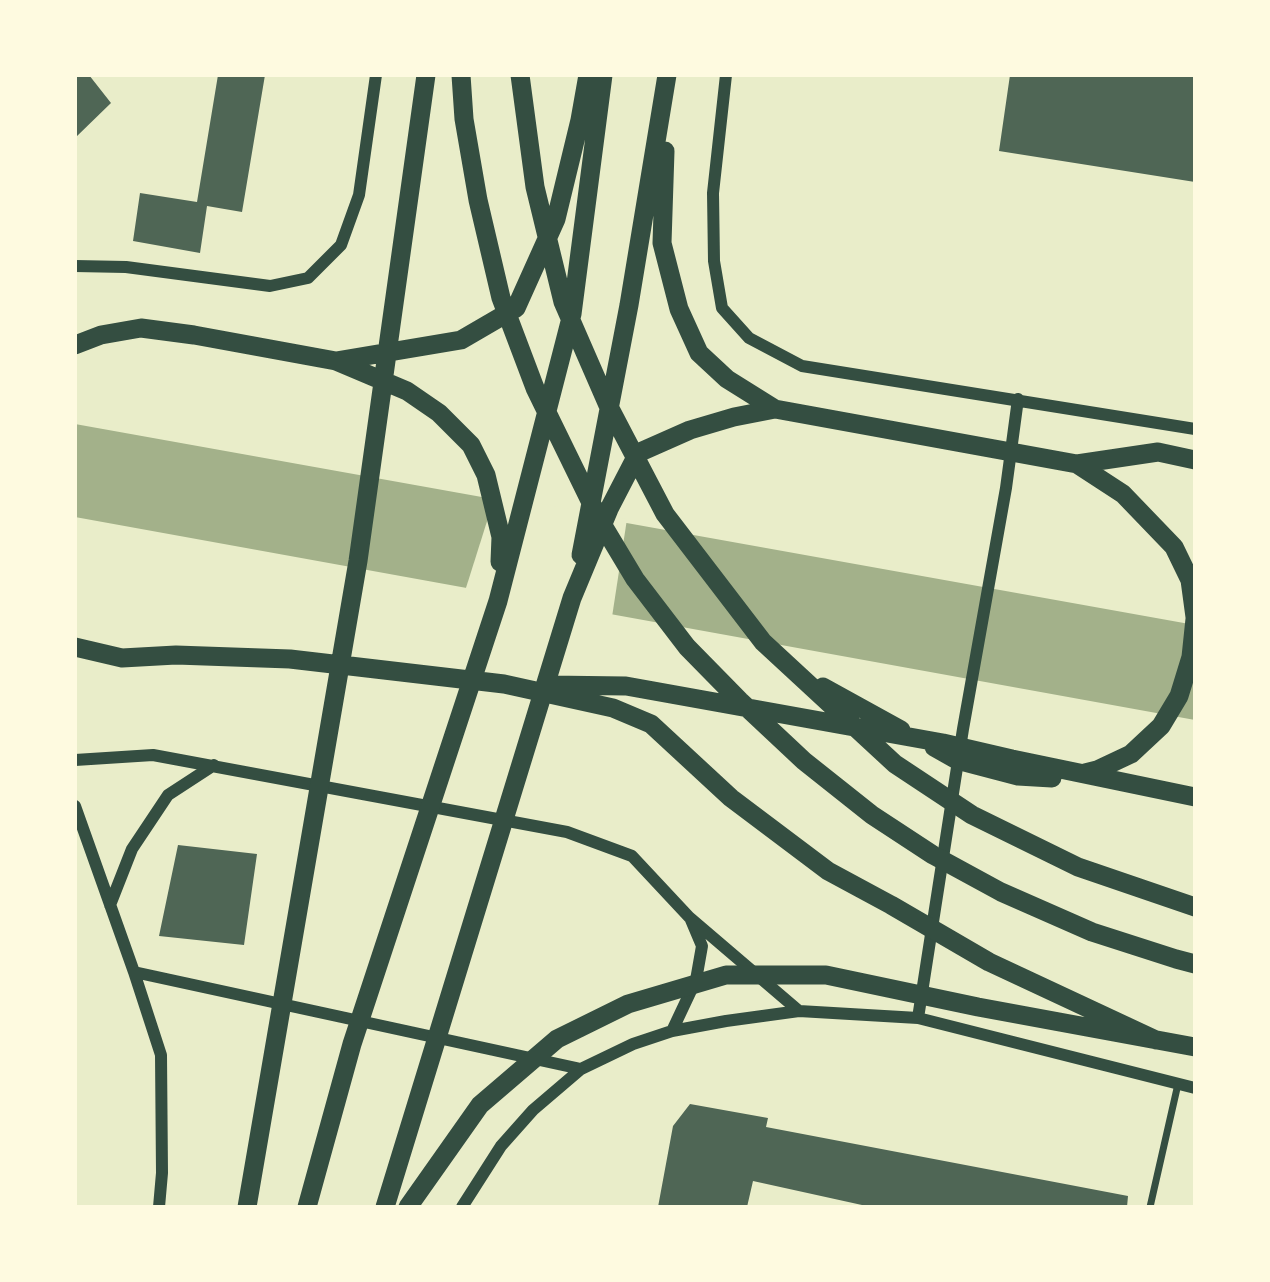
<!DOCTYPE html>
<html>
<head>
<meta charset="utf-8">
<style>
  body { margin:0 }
  #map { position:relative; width:1270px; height:1282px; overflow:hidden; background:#e9edc9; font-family:"Fira Sans Condensed",sans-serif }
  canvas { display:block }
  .frame { position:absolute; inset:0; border:77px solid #fefae0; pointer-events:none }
</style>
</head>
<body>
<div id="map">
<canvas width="1270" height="1282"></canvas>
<div class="frame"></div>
</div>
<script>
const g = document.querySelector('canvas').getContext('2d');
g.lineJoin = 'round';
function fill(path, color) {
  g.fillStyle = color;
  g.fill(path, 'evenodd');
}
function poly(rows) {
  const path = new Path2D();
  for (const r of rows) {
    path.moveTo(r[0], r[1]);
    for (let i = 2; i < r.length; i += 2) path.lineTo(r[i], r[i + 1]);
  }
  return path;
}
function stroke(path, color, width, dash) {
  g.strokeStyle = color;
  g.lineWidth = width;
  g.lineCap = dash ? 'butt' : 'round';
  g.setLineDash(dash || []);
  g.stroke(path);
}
fill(poly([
  [75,424,1195,625,1195,720,75,517]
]), '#a3b18a');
fill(poly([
  [495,496,627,519,612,617,465,591]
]), '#e9edc9');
fill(poly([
  [75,75,89,75,111,103,75,138],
  [218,75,265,75,242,212,207,206,200,253,133,241,140,193,197,202],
  [1010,75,1195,75,1195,182,999,151],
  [178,845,257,854,244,945,159,936],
  [690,1104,768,1118,766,1127,1128,1196,1127,1207,871,1207,753,1181,747,1207,658,1207,673,1126]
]), '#4f6655');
stroke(poly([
  [1150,1207,1178,1084]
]), '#344e41', 7);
stroke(poly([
  [726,75,713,193,714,261,722,308,749,338,802,366,1195,429],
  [75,266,126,267,270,286,308,278,341,245,359,195,376,75],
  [75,760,153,755,567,832,632,856,689,917,799,1011],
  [75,806,134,972,161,1055,162,1173,159,1207],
  [110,905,132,849,168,795,214,765],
  [134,972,581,1069],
  [918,1018,963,729,1006,488,1018,399],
  [672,1031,696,980,702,946,691,920],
  [462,1207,501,1146,533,1110,581,1069,633,1044,672,1031,726,1021,799,1011,918,1018,1195,1088]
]), '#344e41', 12);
stroke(poly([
  [461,75,464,119,478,200,501,298,535,388,599,519,635,579,687,647,740,701,804,761,872,815,933,855,1001,892,1092,932,1176,959,1195,964],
  [520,75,535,187,563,302,607,403,665,514,763,642,895,764,972,815,1078,867,1195,907],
  [665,151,662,243,679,309,699,353,727,379,775,409],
  [75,345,101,335,141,328,194,335,336,361,407,391,439,413,471,445,486,475,501,537,500,562],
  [336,361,461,340,516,308,556,219,580,120,588,75],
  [1077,464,1123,494,1174,547,1190,580,1195,617],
  [581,555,629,305,667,75],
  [75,647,122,658,176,655,290,659,504,684,613,708,651,724,731,798,828,871,891,905,989,962,1156,1040],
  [549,685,626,686,943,743,1012,759,1195,797],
  [823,687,901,730],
  [934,747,957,760,1018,776,1052,778],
  [1085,773,1097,770,1131,754,1161,726,1179,696,1191,657,1195,619],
  [247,1207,358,561,426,75],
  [307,1207,352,1044,498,601,572,314,603,75],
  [385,1207,572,598,609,509,638,453,690,430,734,417,775,409,1077,464,1158,452,1195,460],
  [408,1207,480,1105,557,1039,628,1004,726,975,826,975,978,1007,1195,1047]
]), '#344e41', 19);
</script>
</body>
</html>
